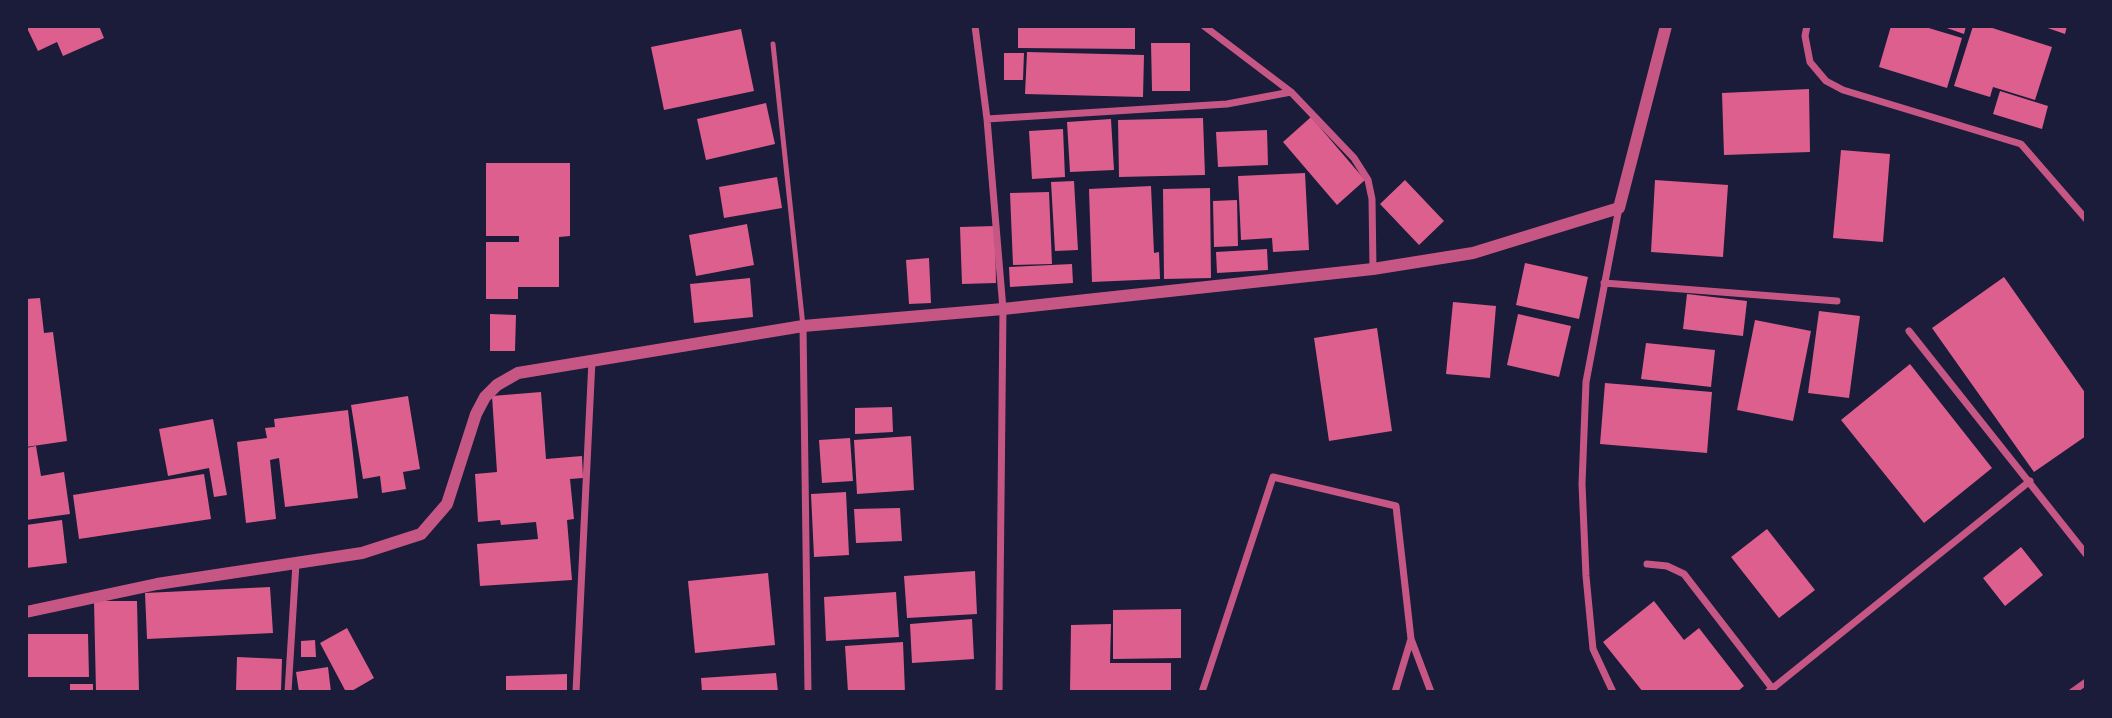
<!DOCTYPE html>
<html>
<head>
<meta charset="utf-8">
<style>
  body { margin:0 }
  #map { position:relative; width:2112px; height:718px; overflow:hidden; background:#1b1b3a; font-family:"PT Sans",sans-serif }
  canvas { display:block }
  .frame { position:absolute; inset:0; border:28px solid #1b1b3a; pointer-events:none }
</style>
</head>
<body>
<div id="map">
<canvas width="2112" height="718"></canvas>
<div class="frame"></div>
</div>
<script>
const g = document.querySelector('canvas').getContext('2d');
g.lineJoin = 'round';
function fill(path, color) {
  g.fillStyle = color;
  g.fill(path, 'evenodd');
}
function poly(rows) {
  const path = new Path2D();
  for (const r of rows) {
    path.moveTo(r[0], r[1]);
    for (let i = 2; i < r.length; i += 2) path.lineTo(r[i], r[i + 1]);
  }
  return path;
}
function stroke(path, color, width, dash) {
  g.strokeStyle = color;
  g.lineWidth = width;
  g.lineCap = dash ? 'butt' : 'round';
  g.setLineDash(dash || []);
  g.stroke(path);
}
fill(poly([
  [26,26,99,26,104,38,63,56,57,42,38,51],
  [1018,26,1135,26,1135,49,1018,48],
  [1891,26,1922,26,1962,38,1947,88,1879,67],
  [1941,26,1966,26,1964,34],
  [1973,26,1986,26,2052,47,2035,100,1993,87,1990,97,1954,86],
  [2042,26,2067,26,2065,34],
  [741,29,754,91,664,110,651,47],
  [1151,43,1190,43,1190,91,1152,91],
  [1027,52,1144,55,1143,97,1025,94],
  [1004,53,1024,53,1023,80,1004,80],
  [1809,89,1810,152,1724,155,1722,93],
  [2000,91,2048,106,2042,129,1993,114],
  [766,103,775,144,706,160,697,119],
  [1311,117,1365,180,1337,205,1283,142],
  [1203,118,1205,175,1119,177,1118,120],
  [1111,119,1114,170,1070,172,1067,122],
  [1063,129,1065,177,1032,179,1029,131],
  [1267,130,1268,165,1218,167,1216,132],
  [1841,150,1890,154,1883,242,1833,238],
  [486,163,570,163,570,236,559,237,559,287,518,287,518,299,486,299,486,242,519,242,519,236,486,236],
  [1305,173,1309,250,1273,252,1272,238,1241,240,1238,176],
  [777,177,782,208,724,218,719,187],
  [1405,180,1444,221,1419,245,1380,204],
  [1655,180,1728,185,1723,257,1651,252],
  [1074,181,1078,250,1055,251,1051,182],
  [1151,186,1154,253,1159,252,1160,279,1092,282,1089,189],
  [1210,188,1211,278,1164,279,1163,189],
  [1049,192,1052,264,1013,265,1010,193],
  [1237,200,1238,246,1214,247,1213,201],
  [747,224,754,265,696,276,689,235],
  [995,226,996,283,962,284,960,227],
  [1267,249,1268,270,1217,273,1216,252],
  [929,258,931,303,909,304,906,260],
  [1525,263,1588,277,1579,319,1516,305],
  [1072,264,1073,283,1010,287,1009,267],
  [2004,277,2086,394,2086,436,2034,472,1932,328],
  [750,278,753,317,694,323,690,284],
  [1687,294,1747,301,1743,336,1683,329],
  [40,298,44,333,53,332,67,441,26,447,26,299],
  [1453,302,1496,306,1490,378,1446,374],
  [1819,311,1860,316,1849,398,1808,393],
  [490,314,516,315,515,351,490,351],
  [1518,314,1571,326,1559,377,1507,365],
  [1755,320,1811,331,1793,421,1737,410],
  [1377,328,1392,431,1329,441,1314,338],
  [1646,343,1715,350,1711,387,1641,379],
  [1910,364,1992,468,1924,523,1841,420],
  [1605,383,1712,392,1707,453,1600,444],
  [541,392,546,459,582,456,583,478,570,479,574,519,567,520,572,580,480,586,477,544,538,539,536,522,501,525,500,520,478,522,475,474,497,472,492,396],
  [408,396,420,469,403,472,406,489,382,493,380,476,363,479,351,405],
  [892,407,893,432,855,434,855,408],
  [348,410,358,498,285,507,279,458,270,460,276,519,246,523,237,442,267,438,265,428,275,427,274,419],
  [213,419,227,495,214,497,209,468,168,476,159,429],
  [911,436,914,490,857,494,854,440],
  [850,438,853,481,822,483,819,440],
  [36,446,41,476,64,472,70,514,26,520,26,448],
  [204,474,211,519,79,539,73,495],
  [846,492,849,555,814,557,811,494],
  [900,508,902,541,856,543,854,509],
  [62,520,67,563,26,568,26,525],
  [1767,529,1815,590,1779,618,1731,557],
  [2021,547,2043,575,2005,606,1983,578],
  [975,571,977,614,907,618,904,576],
  [768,573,775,645,695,653,688,581],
  [270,587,273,633,147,639,145,593],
  [896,592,899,637,826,641,824,597],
  [94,601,137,601,139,692,96,692],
  [1654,601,1684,640,1699,628,1744,686,1737,692,1643,692,1603,642],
  [1181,609,1181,658,1113,659,1113,610],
  [972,619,974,659,912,663,910,624],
  [1111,624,1110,663,1171,663,1171,692,1070,692,1071,625],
  [347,628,374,678,350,692,346,692,320,643],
  [26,634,88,634,89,677,26,677],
  [315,640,316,657,301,657,301,641],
  [903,642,905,692,848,692,845,646],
  [237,657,282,659,281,692,236,692],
  [328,667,331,692,299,692,296,672],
  [776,673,778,692,702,692,701,678],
  [567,674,567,692,506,692,506,676],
  [70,684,93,684,93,692,70,692]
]), '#dd5f8e');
stroke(poly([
  [773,44,803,326]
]), '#c65784', 5);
stroke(poly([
  [975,26,987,119],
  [1204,26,1291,92,1354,158,1368,180,1372,199,1373,269],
  [1807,26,1805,36,1810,62,1826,81,1843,90,2021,144,2086,219],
  [1604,283,1837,301],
  [803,326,808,692],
  [1909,331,2086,554],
  [1647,564,1667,566,1684,574,1772,688],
  [288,692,296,563],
  [576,692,592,360],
  [999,692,1003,309,987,119,1227,104,1291,92],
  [1202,692,1273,477,1396,506,1411,639,1431,692],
  [1395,692,1411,639],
  [1613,692,1593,649,1586,576,1582,484,1586,382,1619,208],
  [1768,692,2030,481],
  [2072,692,2086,682]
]), '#c65784', 7);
stroke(poly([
  [26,612,157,584,362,553,421,534,447,504,476,414,485,397,497,385,518,373,803,326,1003,309,1373,269,1473,253,1619,208,1666,26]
]), '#c65784', 12);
</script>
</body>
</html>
